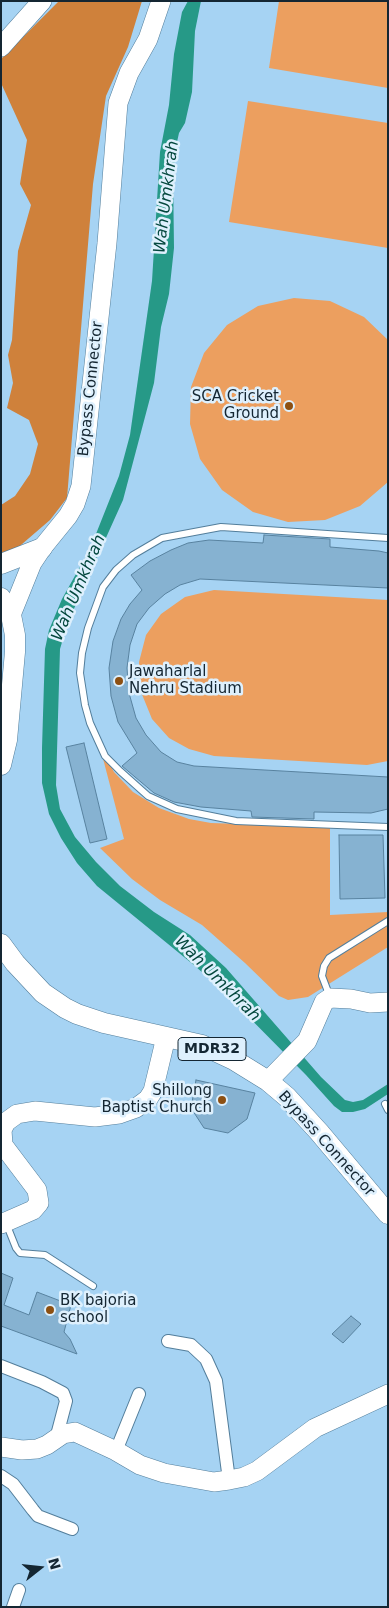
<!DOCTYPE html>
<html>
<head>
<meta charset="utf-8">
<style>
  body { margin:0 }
  #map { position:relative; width:389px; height:1608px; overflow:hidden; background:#a6d3f3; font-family:"DejaVu Sans",sans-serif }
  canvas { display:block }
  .frame { position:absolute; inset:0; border:2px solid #142632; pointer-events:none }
  .north { position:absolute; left:15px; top:1543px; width:50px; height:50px; -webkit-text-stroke:4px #def0fd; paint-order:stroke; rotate:74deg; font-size:14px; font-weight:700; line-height:20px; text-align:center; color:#142632 }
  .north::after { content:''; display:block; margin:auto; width:18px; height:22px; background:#142632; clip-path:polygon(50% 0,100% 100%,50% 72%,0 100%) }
</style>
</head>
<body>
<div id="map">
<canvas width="389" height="1608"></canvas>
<div class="frame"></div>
<div class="north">N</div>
</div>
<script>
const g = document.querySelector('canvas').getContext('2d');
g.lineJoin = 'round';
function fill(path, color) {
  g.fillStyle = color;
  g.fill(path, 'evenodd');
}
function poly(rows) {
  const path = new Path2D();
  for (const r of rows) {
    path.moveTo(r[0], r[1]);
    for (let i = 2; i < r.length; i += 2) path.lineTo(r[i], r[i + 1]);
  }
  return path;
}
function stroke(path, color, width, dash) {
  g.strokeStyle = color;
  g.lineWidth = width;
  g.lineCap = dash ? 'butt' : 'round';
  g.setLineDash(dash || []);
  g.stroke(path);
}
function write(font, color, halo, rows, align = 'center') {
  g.font = font + ' "DejaVu Sans",sans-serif';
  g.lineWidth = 5;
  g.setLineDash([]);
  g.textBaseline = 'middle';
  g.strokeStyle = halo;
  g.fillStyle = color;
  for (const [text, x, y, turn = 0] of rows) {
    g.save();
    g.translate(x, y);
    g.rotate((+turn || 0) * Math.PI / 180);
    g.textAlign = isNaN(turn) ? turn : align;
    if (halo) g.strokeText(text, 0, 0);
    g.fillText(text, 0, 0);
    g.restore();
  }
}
fill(poly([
  [279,1,388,1,388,88,269,68],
  [248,101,388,123,388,248,229,222],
  [294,298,330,301,364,317,388,340,388,482,360,506,325,520,288,522,253,512,222,490,200,459,190,424,191,387,204,353,227,325,258,306],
  [214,590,388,600,388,761,367,765,214,756,189,749,169,738,152,719,141,692,139,662,146,635,161,614,185,597],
  [100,747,114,772,133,792,159,808,189,819,211,823,330,827,330,915,388,912,388,947,308,997,288,1000,279,996,245,963,202,925,160,900,132,879,100,848,124,839]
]), '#ec9f5f');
fill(poly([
  [59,1,142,1,128,47,106,96,93,184,67,498,50,520,14,551,1,555,1,505,15,496,30,474,38,444,29,420,7,408,13,383,8,355,12,340,18,251,31,205,20,184,27,140,1,83,1,59]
]), '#cf813b');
fill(poly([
  [188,1,201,1,195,31,192,92,185,123,179,133,177,142,173,172,174,248,169,294,161,327,154,383,123,500,68,622,60,649,56,785,60,809,75,837,96,862,120,886,154,912,190,935,226,968,321,1077,345,1100,353,1102,363,1100,388,1084,388,1094,365,1109,353,1112,342,1112,334,1106,306,1075,221,989,195,966,97,886,77,863,61,838,49,814,42,783,42,748,45,649,49,630,62,599,90,549,119,476,130,435,152,281,160,152,169,105,174,54,182,12]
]), '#269987');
const building = poly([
  [264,535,330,539,330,547,379,551,388,553,388,588,200,579,180,585,165,594,149,608,137,624,130,645,127,668,129,693,136,718,146,735,161,752,177,762,194,766,388,777,388,809,371,813,314,812,314,819,252,817,251,811,201,807,174,802,154,793,122,766,137,753,118,722,111,696,109,668,113,641,121,619,130,604,142,590,131,575,150,561,171,550,188,543,209,540,263,543,264,535],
  [84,743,107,839,90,843,66,747,84,743],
  [339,835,383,835,385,898,340,899,339,835],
  [196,1080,255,1093,247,1119,228,1133,204,1128,191,1108,196,1080],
  [1,1273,13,1278,4,1305,29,1315,37,1292,71,1305,64,1332,70,1339,77,1354,1,1326,1,1273],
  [351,1316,361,1324,343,1343,332,1334,351,1316]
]);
fill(building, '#86b2d1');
stroke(building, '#58829f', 1);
const lane = poly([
  [388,538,221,527,162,538,133,555,116,570,103,587,88,628,82,653,80,673,85,705,90,723,105,756,120,771,148,796,177,809,236,821,388,827],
  [330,997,322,976,324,966,329,958,388,921],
  [385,1104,388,1110],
  [6,1223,16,1248,20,1253,45,1255,93,1286]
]);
const street = poly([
  [168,1341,191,1345,206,1359,216,1381,229,1480],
  [1,1366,42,1382,63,1393,66,1401,56,1439],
  [116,1451,139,1394],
  [1,1476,13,1484,33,1510,38,1516,72,1529],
  [13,1607,19,1590]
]);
const secondary = poly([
  [1,47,42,1],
  [11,615,32,563,42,548,68,516,75,504,81,486,107,243,118,103,129,73,148,39,161,1],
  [268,1081,307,1041,324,1002,330,998,351,999,370,1003,388,1002],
  [1,1224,33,1210,39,1203,37,1190,3,1145,2,1130,6,1122,17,1114,35,1111,95,1117,119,1114,136,1108,148,1099,153,1091,166,1037],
  [1,1447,22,1450,37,1449,47,1445,63,1434,75,1432,116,1451,140,1465,164,1473,214,1482,229,1480,244,1477,257,1471,315,1428,388,1394]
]);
const primary = poly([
  [1,564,42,548],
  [1,598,11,615,15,635,15,652,7,740,1,765],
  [1,944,15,963,43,993,65,1008,77,1014,104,1023,202,1045,234,1060,268,1081,287,1097,319,1132,388,1214]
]);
stroke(lane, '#537e9b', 8);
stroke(street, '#537e9b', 14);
stroke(secondary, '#537e9b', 20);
stroke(primary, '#537e9b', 21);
stroke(lane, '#fff', 6);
stroke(street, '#fff', 12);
stroke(secondary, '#fff', 19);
stroke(primary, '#fff', 20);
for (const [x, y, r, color] of [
  [289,406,5,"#8d5012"],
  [119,681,5,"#8d5012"],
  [222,1100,5,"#8d5012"],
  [50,1310,5,"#8d5012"]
]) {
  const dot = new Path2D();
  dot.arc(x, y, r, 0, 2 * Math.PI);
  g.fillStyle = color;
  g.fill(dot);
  stroke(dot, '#def0fd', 2);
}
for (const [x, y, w] of [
  [212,1049,68]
]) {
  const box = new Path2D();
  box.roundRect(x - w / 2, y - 11.5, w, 23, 4);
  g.fillStyle = '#def0fd';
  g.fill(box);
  stroke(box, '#142632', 1);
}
write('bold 14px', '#142632', null, [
  ["MDR32",212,1049]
]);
write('15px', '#142632', '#def0fd', [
  ["Bypass Connector",91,389,-84],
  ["Bypass Connector",326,1144,48]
]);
write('15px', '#142632', '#def0fd', [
  ["SCA Cricket",279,397],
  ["Ground",279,414],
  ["Jawaharlal",129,672,"left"],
  ["Nehru Stadium",129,689,"left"],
  ["Shillong",212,1091],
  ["Baptist Church",212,1108],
  ["BK bajoria",60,1301,"left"],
  ["school",60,1318,"left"]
], 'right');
write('italic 16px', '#04473d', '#def0fd', [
  ["Wah Umkhrah",167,197,-83],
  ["Wah Umkhrah",79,588,-67],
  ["Wah Umkhrah",217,979,45]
]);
</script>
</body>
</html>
